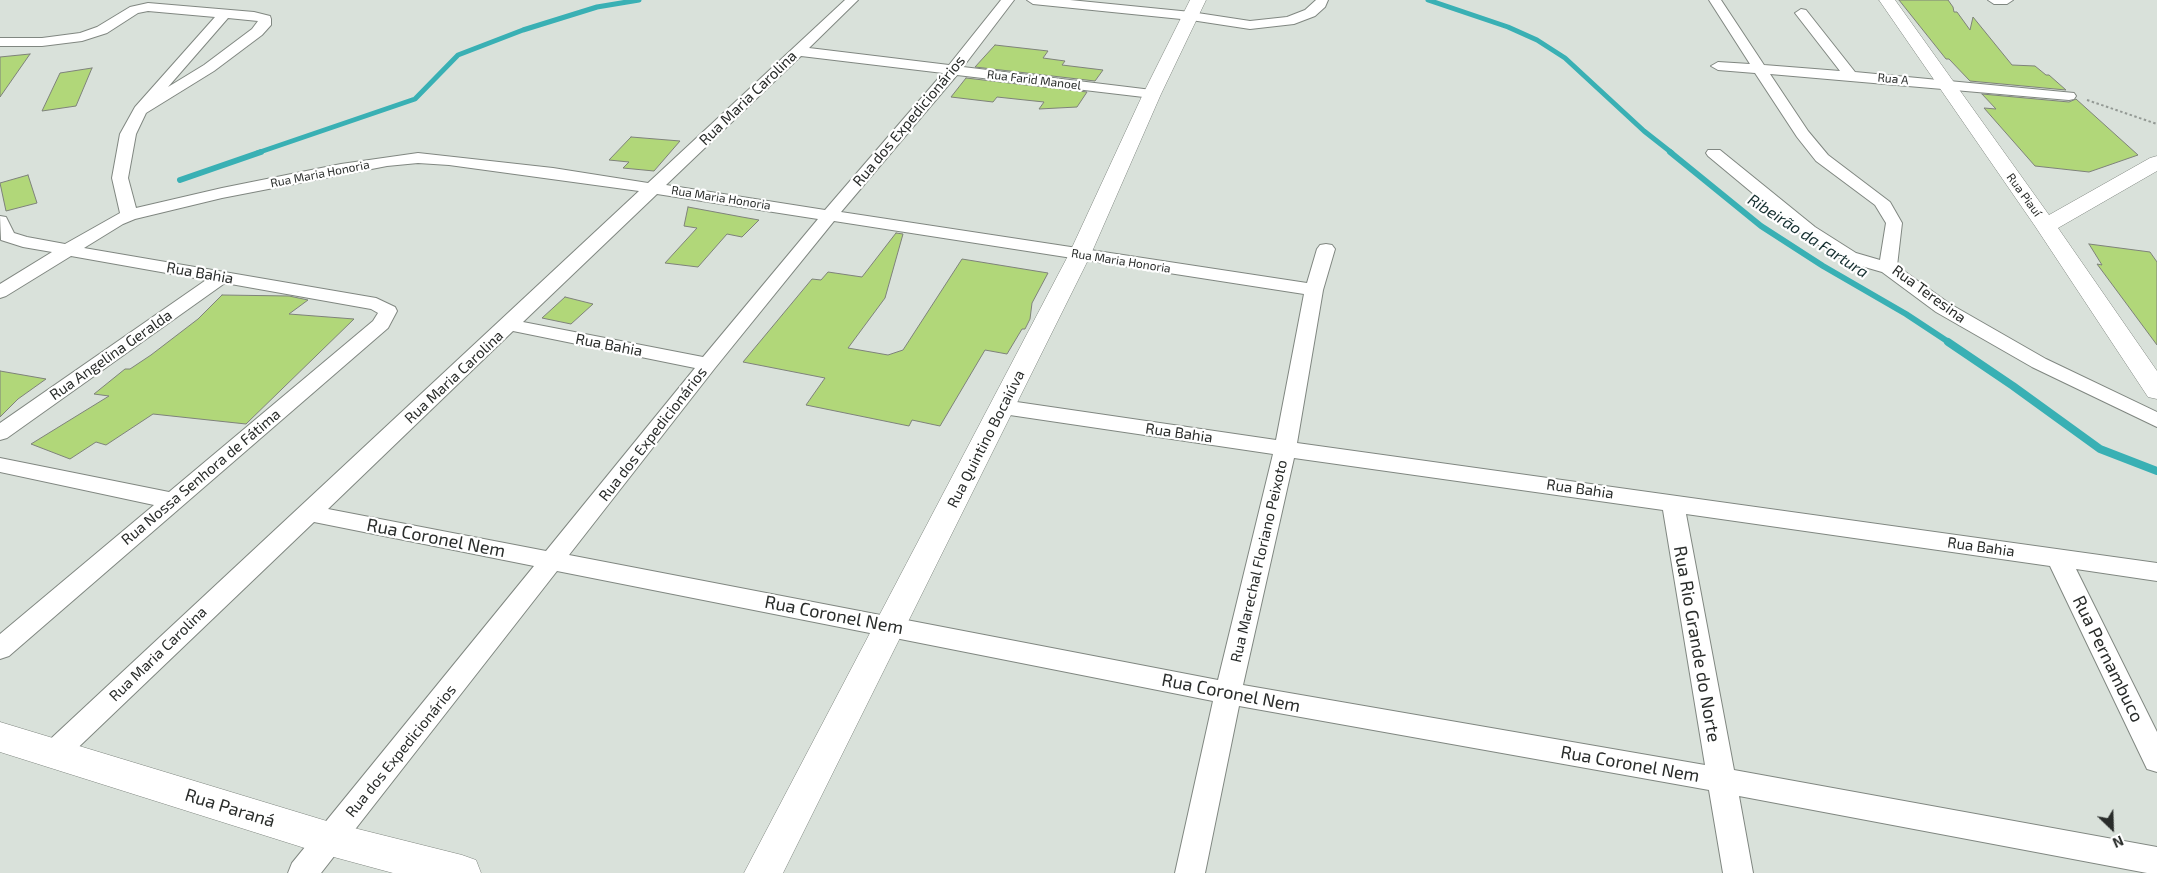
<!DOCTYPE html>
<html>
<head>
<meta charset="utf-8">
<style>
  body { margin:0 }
  #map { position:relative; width:2157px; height:873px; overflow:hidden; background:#d9e1da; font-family:"Exo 2",sans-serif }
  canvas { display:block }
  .north { position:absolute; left:2087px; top:803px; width:50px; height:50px; -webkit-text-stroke:4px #fff; paint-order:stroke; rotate:156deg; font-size:14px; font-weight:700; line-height:20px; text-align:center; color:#292c2a }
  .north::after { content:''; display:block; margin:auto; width:18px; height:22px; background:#292c2a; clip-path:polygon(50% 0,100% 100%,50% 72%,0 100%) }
</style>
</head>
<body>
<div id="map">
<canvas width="2157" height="873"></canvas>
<div class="north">N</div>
</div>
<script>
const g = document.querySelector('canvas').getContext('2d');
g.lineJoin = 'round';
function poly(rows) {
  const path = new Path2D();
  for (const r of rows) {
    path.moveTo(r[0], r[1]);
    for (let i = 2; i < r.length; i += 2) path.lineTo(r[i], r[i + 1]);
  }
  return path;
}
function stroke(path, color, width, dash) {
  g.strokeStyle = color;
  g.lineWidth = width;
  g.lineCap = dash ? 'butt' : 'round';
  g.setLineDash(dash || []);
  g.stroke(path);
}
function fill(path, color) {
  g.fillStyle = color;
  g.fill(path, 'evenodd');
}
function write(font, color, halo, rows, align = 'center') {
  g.font = font + ' "Exo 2",sans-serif';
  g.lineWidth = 4.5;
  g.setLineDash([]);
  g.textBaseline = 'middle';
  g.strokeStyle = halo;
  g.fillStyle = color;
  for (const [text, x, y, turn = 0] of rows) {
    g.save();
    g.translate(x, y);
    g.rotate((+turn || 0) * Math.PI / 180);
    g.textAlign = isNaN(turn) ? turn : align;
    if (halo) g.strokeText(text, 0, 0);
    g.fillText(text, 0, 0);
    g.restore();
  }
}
stroke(poly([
  [1428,0,1508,27,1537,40,1565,58,1644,131,1672,153],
  [257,153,415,99,458,55,523,30,597,7,639,0]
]), '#39b0b4', 5);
stroke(poly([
  [1670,152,1761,226,1823,266,1906,314,1950,343],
  [180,180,261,152]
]), '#39b0b4', 6);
stroke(poly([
  [1948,342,2013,386,2100,449,2157,471]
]), '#39b0b4', 8);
const building = poly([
  [1899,0,1948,0,1953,7,1954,12,1957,12,1970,30,1973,17,2012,65,2035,66,2046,75,2049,75,2066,90,1970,81,1949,59,1946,59,1899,0],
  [995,45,1048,51,1043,58,1065,61,1062,65,1103,70,1095,81,975,67,995,45],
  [30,54,0,97,0,57,30,54],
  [92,68,76,106,42,111,60,73,92,68],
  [966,78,1087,92,1077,107,1039,109,1044,102,997,97,993,102,951,97,966,78],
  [1982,94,2069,102,2076,99,2138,155,2089,172,2035,166,1984,108,1996,109,1982,94],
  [631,137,680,141,654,171,623,168,629,162,609,160,631,137],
  [28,175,37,203,6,211,0,183,28,175],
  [688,207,742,217,759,220,742,237,727,234,698,267,665,263,697,228,684,226,688,207],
  [896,233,903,234,885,298,848,348,888,355,903,350,962,259,1048,273,1032,303,1030,319,1025,329,1022,329,1007,354,985,350,940,426,912,420,909,426,806,405,825,378,743,362,812,279,821,280,828,272,862,277,896,233],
  [2089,244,2150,252,2157,262,2157,345,2097,264,2102,265,2089,244],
  [222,295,289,296,308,300,289,314,354,319,246,424,153,414,106,445,96,442,70,459,31,444,109,396,94,394,125,369,130,369,151,355,198,319,222,295],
  [565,297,593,304,571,324,542,318,565,297],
  [0,371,46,379,18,399,0,417,0,371]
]);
fill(building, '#b1d779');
stroke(building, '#7e827a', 1);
const minor = poly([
  [845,0,858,0,809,48,949,65,1001,0,1014,0,963,67,1152,90,1157,91,1159,94,1157,97,1152,98,957,75,841,212,1307,283,1317,249,1320,245,1326,244,1332,245,1335,249,1323,290,1297,443,2157,563,2157,581,2076,569,2157,732,2157,772,2147,769,2050,566,1686,514,1734,770,2157,847,2157,873,2147,873,1739,796,1753,873,1723,873,1709,790,1239,706,1205,873,1175,873,1213,701,557,571,321,873,288,873,292,863,534,566,314,522,64,761,54,765,44,761,40,753,44,745,639,191,449,165,418,163,387,166,222,198,135,219,123,224,84,248,376,298,395,307,397,311,388,328,9,656,0,659,0,634,154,505,0,472,0,458,169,492,373,321,378,313,371,309,225,283,7,438,0,440,0,423,206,280,71,256,6,296,0,298,0,284,52,252,23,247,1,240,0,216,6,217,14,233,27,237,65,244,120,213,112,178,120,134,135,107,215,17,148,11,138,13,107,33,82,41,42,46,0,46,0,38,42,38,80,33,97,27,130,7,148,3,254,12,270,16,271,19,271,25,262,35,214,71,146,113,136,134,128,178,136,208,222,188,341,164,418,153,553,168,648,183,845,0],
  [228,18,258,21,252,29,204,65,168,87,228,18],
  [801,56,943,73,825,210,666,185,801,56],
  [657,194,818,219,703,357,523,322,657,194],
  [834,221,1304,294,1276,440,1003,400,996,402,993,407,996,412,1003,414,1273,454,1218,680,569,555,715,368,834,221],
  [513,331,695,368,546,551,328,509,513,331],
  [1294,458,1663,510,1705,765,1243,685,1294,458],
  [1027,0,1070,0,1191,12,1250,21,1287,17,1305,10,1316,0,1328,0,1325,7,1315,16,1294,24,1250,29,1191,20,1033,4,1027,0],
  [1709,0,1721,0,1764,65,1840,71,1795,13,1801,9,1806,10,1855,72,2074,93,2076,96,2074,99,2069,100,1770,74,1808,131,1828,155,1890,202,1902,223,1897,266,1950,304,2046,359,2157,412,2157,427,2032,367,1936,312,1882,272,1844,261,1803,235,1708,156,1706,153,1708,150,1720,150,1815,227,1856,253,1880,260,1886,223,1875,205,1816,161,1797,137,1755,73,1718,70,1711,66,1718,62,1750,64,1709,0],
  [1988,0,2013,0,2007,4,1994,4,1988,0]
]);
const tertiary = poly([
  [1190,0,1206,0,1161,94,1091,254,783,873,744,873,1069,254,1143,94,1190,0],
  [1879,0,1895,0,2049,215,2150,158,2157,156,2157,171,2058,228,2157,371,2157,399,2148,397,2035,226,1879,0],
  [0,722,330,822,462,855,476,860,481,873,393,873,330,856,0,752,0,722]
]);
stroke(minor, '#808781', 2);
stroke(tertiary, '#808781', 1);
stroke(poly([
  [2087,100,2157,124]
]), '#939994', 2, [2.5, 2.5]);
fill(minor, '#fff');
fill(tertiary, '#fff');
write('12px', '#292c2a', '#fff', [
  ["Rua A",1893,79,5],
  ["Rua Farid Manoel",1034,80,7],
  ["Rua Maria Honoria",320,174,-11],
  ["Rua Piauí",2024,195,54],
  ["Rua Maria Honoria",721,198,9],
  ["Rua Maria Honoria",1121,261,9]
]);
write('15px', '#292c2a', '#fff', [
  ["Rua Maria Carolina",748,98,-44],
  ["Rua dos Expedicionários",909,121,-50],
  ["Rua Bahia",200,273,10],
  ["Rua Teresina",1929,294,36],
  ["Rua Bahia",609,345,11],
  ["Rua Angelina Geralda",111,355,-35],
  ["Rua Maria Carolina",454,377,-43],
  ["Rua Bahia",1179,433,8],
  ["Rua dos Expedicionários",653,434,-52],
  ["Rua Quintino Bocaiúva",986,439,-63],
  ["Rua Nossa Senhora de Fátima",201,477,-40],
  ["Rua Bahia",1580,489,8],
  ["Rua Bahia",1981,547,8],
  ["Rua Marechal Floriano Peixoto",1259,561,-77],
  ["Rua Maria Carolina",158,654,-44],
  ["Rua dos Expedicionários",401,751,-51]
]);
write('italic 16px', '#163031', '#fff', [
  ["Ribeirão da Fartura",1808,236,33]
]);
write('18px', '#292c2a', '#fff', [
  ["Rua Coronel Nem",436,538,11],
  ["Rua Coronel Nem",834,615,11],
  ["Rua Rio Grande do Norte",1697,644,80],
  ["Rua Pernambuco",2108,659,64],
  ["Rua Coronel Nem",1231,693,11],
  ["Rua Coronel Nem",1630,764,10],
  ["Rua Paraná",230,808,17]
]);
</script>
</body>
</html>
